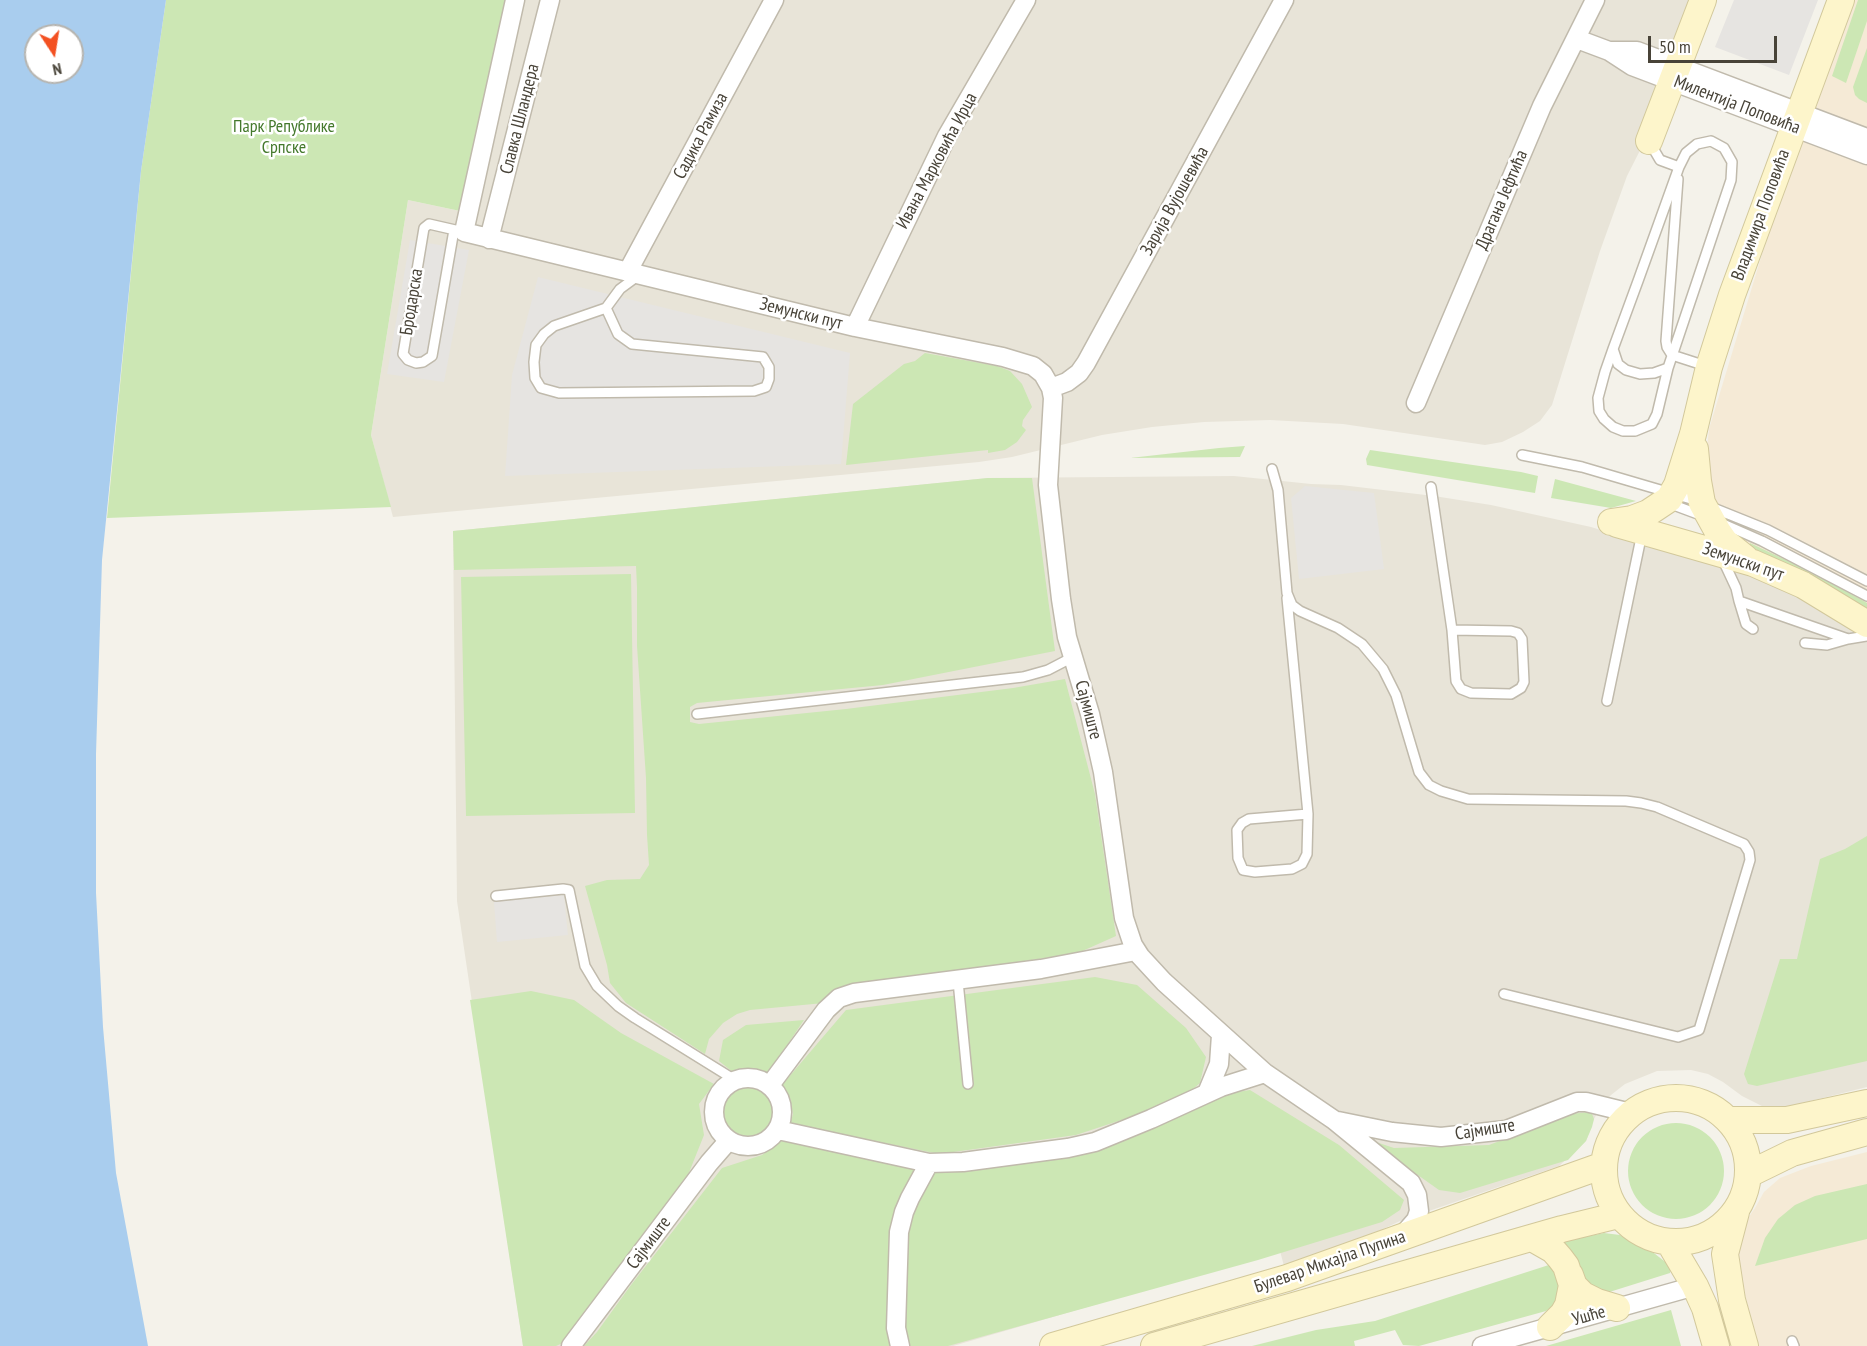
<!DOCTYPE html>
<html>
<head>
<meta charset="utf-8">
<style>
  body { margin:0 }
  #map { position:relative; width:1867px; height:1346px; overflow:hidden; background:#f4f2ea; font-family:"PT Sans Narrow",sans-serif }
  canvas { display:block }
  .north { position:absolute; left:24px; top:24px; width:60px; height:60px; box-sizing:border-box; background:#fff; border:2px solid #b6b4af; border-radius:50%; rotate:168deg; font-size:16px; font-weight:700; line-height:24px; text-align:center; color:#484338 }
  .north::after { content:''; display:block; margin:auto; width:21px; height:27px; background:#f35122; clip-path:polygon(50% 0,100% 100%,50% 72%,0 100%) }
  .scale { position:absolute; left:1648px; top:36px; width:129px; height:27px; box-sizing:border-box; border:3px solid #484338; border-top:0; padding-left:8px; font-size:18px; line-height:21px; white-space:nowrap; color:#484338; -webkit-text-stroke:4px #fff; paint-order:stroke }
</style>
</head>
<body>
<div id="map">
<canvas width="1867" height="1346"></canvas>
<div class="north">N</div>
<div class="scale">50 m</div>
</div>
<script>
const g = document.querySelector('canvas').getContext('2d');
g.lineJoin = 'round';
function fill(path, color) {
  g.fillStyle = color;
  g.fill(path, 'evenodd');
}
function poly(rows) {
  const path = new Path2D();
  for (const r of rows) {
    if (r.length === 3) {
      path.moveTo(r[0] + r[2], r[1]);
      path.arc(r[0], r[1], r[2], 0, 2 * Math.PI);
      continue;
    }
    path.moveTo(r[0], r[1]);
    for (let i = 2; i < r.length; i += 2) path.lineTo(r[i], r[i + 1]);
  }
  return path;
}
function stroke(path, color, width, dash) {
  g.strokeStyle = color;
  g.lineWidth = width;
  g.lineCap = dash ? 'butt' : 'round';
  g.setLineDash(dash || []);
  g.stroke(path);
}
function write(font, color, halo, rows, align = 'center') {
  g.font = font + ' "PT Sans Narrow",sans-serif';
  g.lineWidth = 5;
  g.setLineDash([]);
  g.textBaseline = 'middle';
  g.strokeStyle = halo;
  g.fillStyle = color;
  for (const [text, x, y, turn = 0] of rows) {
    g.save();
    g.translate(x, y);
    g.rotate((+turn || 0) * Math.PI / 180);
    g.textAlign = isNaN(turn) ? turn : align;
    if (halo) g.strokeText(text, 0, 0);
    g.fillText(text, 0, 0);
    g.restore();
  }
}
fill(poly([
  [510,0,1702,0,1662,107,1627,176,1600,251,1552,405,1540,421,1523,432,1502,442,1485,445,1343,424,1270,420,1204,422,1152,427,1102,435,1012,457,979,462,393,517,371,435,408,200,460,211],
  [1234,476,1311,484,1341,485,1434,496,1491,505,1591,527,1789,588,1867,633,1867,1087,1786,1107,1764,1107,1742,1096,1723,1082,1708,1074,1691,1070,1657,1071,1625,1084,1611,1095,1600,1108,1594,1119,1586,1141,1559,1166,1400,1221,1339,1250,1284,1266,1280,1251,953,1346,523,1346,457,901,453,531,988,478]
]), '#e8e4d8');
fill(poly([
  [1848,0,1867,0,1867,144,1803,120],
  [1800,129,1867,154,1867,612,1840,594,1744,544,1713,510,1707,448,1709,429],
  [1867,1152,1867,1346,1759,1346,1734,1256,1744,1224,1755,1208,1764,1192,1780,1178,1811,1166]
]), '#f5ead6');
fill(poly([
  [166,0,510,0,460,211,408,200,371,435,391,507,107,518,141,171],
  [1858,0,1867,0,1867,21,1846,83,1832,76],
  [1867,48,1867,103,1859,99,1855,95,1853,87],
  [925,353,997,366,1010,371,1022,384,1032,407,1023,420,1022,426,1026,430,1017,442,1005,450,988,453,988,450,846,465,853,404,904,364,915,361],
  [1245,446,1240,457,1130,458,1219,448],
  [1370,450,1521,472,1538,476,1535,493,1367,465,1366,459],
  [988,478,1032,478,1055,651,883,685,697,703,690,707,690,722,699,724,846,709,1013,688,1065,679,1095,794,1116,936,1078,953,871,984,824,1003,750,1010,737,1014,723,1023,709,1039,705,1054,626,1003,610,983,607,965,585,886,607,880,640,879,649,865,647,835,646,778,637,646,637,587,636,566,454,570,453,531],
  [1555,479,1636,501,1611,508,1551,498],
  [1750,543,1807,570,1860,599,1867,603,1867,610,1837,590,1749,546],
  [631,574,635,813,466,816,461,577],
  [1867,836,1867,1061,1757,1086,1748,1084,1744,1074,1780,959,1797,959,1820,859,1845,849],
  [1095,977,1137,985,1186,1028,1206,1057,1200,1083,1179,1101,1076,1135,939,1154,790,1124,793,1114,790,1098,782,1085,846,1010],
  [531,991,574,1000,621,1033,714,1084,699,1104,704,1135,682,1190,567,1341,556,1346,523,1346,470,1000],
  [804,1020,767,1075,747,1070,734,1073,719,1061,723,1040,746,1025],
  [747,1083,761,1086,767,1090,774,1104,776,1121,767,1135,758,1139,740,1139,730,1135,721,1117,720,1105,726,1092,734,1085],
  [1250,1090,1339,1145,1404,1200,1400,1210,1382,1222,1258,1260,948,1346,584,1346,597,1332,631,1285,722,1168,762,1155,784,1139,948,1172,1002,1166,1194,1109,1231,1093],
  [1587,1112,1592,1114,1594,1119,1592,1127,1586,1141,1568,1160,1460,1193,1439,1190,1367,1139,1394,1148,1489,1145,1571,1114],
  [1676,1171,48],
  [1867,1184,1867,1239,1755,1266,1765,1238,1778,1219,1795,1205,1815,1196],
  [1604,1233,1620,1235,1634,1244,1650,1250,1668,1264,1671,1268,1670,1273,1603,1294,1584,1282,1560,1242],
  [1555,1263,1562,1270,1558,1298,1553,1306,1546,1311,1419,1346,1403,1345,1395,1330,1354,1341,1355,1346,1252,1346,1316,1330,1375,1321],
  [1671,1310,1681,1346,1546,1346]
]), '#cce7b4');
fill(poly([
  [1734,0,1818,0,1789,75,1715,47],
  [410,240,469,250,444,382,387,374],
  [538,277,850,353,841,464,505,476,512,375],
  [1305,486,1374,493,1384,569,1299,579,1291,498],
  [564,895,568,935,497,942,494,902]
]), '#e6e4e1');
fill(poly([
  [0,0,166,0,141,171,102,560,96,754,96,893,103,1027,116,1173,148,1346,0,1346],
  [36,36,72,36,72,72,36,72]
]), '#a9cdee');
const lane = poly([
  [1650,143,1660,160,1679,167],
  [1678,179,1666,341,1667,347,1672,355,1706,366],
  [454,230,432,356,423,362,416,363,408,360,403,354,424,228,429,224,464,232],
  [606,308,618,334,632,344,763,357,769,367,769,379,766,387,754,391,559,393,541,388,535,378,534,362,536,345,544,334,554,326,606,308,620,289,639,275],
  [1613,349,1618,364,1626,370,1640,374,1654,373,1668,368,1731,180,1732,162,1724,148,1711,141,1697,144,1686,153,1679,167,1638,281,1613,349,1605,372,1598,398,1599,411,1604,419,1613,427,1623,431,1635,431,1652,424,1657,414,1668,368],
  [1522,455,1582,467,1691,499,1768,530,1867,581],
  [1272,469,1278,490,1287,593,1292,605,1300,611,1338,628,1362,644,1383,669,1396,695,1419,772,1429,785,1441,791,1468,799,1626,801,1641,803,1657,807,1744,844,1749,852,1750,860,1699,1030,1678,1037,1504,994],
  [1431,487,1452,630,1511,631,1518,633,1522,639,1524,682,1521,688,1511,694,1471,693,1461,689,1456,681,1452,630],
  [1668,503,1703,516],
  [1721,523,1762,541,1867,596],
  [1722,558,1736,588,1739,601,1848,639,1867,636],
  [1287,598,1308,814,1249,819,1242,823,1237,830,1238,858,1243,870,1255,872,1292,869,1302,864,1307,854,1308,814],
  [1739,601,1746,624,1753,629],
  [1805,643,1827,645,1848,639],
  [1607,701,1642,533],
  [697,714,1023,677,1048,670,1073,657],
  [496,896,563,889,569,890,585,966,597,986,618,1006,635,1018,735,1080],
  [958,981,968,1084],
  [1792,1341,1794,1346]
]);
const street = poly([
  [515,0,464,232,855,327,1003,357,1033,366,1043,374,1051,388,1053,398,1048,485,1061,599,1067,637,1090,714,1103,772,1124,918,1133,945,1140,956,1164,982,1265,1073,1334,1120,1411,1183,1417,1195,1419,1211,1416,1220,1402,1236],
  [1577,39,1609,51,1632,66,1867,155],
  [1609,51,1637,51,1867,138],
  [489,239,550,0],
  [628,271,774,0],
  [855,327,947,136,1026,0],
  [1051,388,1067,382,1079,373,1086,363,1284,0],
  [1416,403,1542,106,1595,0],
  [748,1112,34],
  [770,1085,826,1010,839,998,854,993,1041,969,1136,951],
  [1207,1093,1219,1064,1221,1035],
  [1338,1121,1392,1132,1441,1137,1506,1130,1577,1102,1586,1102,1631,1113],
  [778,1130,929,1163,963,1162,1068,1148,1095,1142,1151,1119,1221,1087,1265,1073],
  [571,1346,709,1163,729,1140],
  [900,1346,896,1328,899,1232,904,1212,910,1198,929,1163],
  [1482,1346,1695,1286]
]);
const secondary = poly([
  [1649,141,1703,0],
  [1695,449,1698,481,1702,503,1718,532,1725,542,1745,558],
  [1611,522,1632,519,1648,513,1669,499,1677,485,1693,434,1709,367,1732,295,1841,0],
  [1617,524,1753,563,1803,585,1867,624],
  [1676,1170,72],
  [1729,1120,1787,1120,1867,1103],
  [1749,1174,1792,1153,1867,1132],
  [1736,1212,1725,1254,1732,1300,1745,1346],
  [1532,1238,1553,1250,1560,1258,1566,1266,1572,1285,1568,1305,1563,1314,1550,1327],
  [1669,1242,1695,1286,1705,1308,1716,1346],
  [1570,1275,1574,1286,1583,1295,1597,1302,1617,1308],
  [1053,1346,1287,1278,1604,1165],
  [1154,1346,1562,1229,1619,1215]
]);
stroke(lane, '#c0baac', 12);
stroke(street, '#c0baac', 21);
stroke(secondary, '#d2c89b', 28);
stroke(lane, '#fff', 9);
stroke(street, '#fff', 18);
stroke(secondary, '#fdf5cb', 26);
write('18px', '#484338', '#fff', [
  ["Милентија Поповића",1737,105,21],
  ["Славка Шландера",520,119,-76],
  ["Садика Рамиза",701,136,-62],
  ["Ивана Марковића Ирца",937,161,-62],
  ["Драгана Јефтића",1502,200,-67],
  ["Зарија Вујошевића",1175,201,-61],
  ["Владимира Поповића",1761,215,-70],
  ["Бродарска",412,302,-81],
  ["Земунски пут",801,314,14],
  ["Земунски пут",1743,562,19],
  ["Сајмиште",1088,710,75],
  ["Сајмиште",1485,1130,-9],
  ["Сајмиште",649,1243,-53],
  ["Булевар Михајла Пупина",1330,1262,-19],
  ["Ушће",1589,1316,-16]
]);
write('18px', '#44792c', '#fff', [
  ["Парк Републике",284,127],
  ["Српске",284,148]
]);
</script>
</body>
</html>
